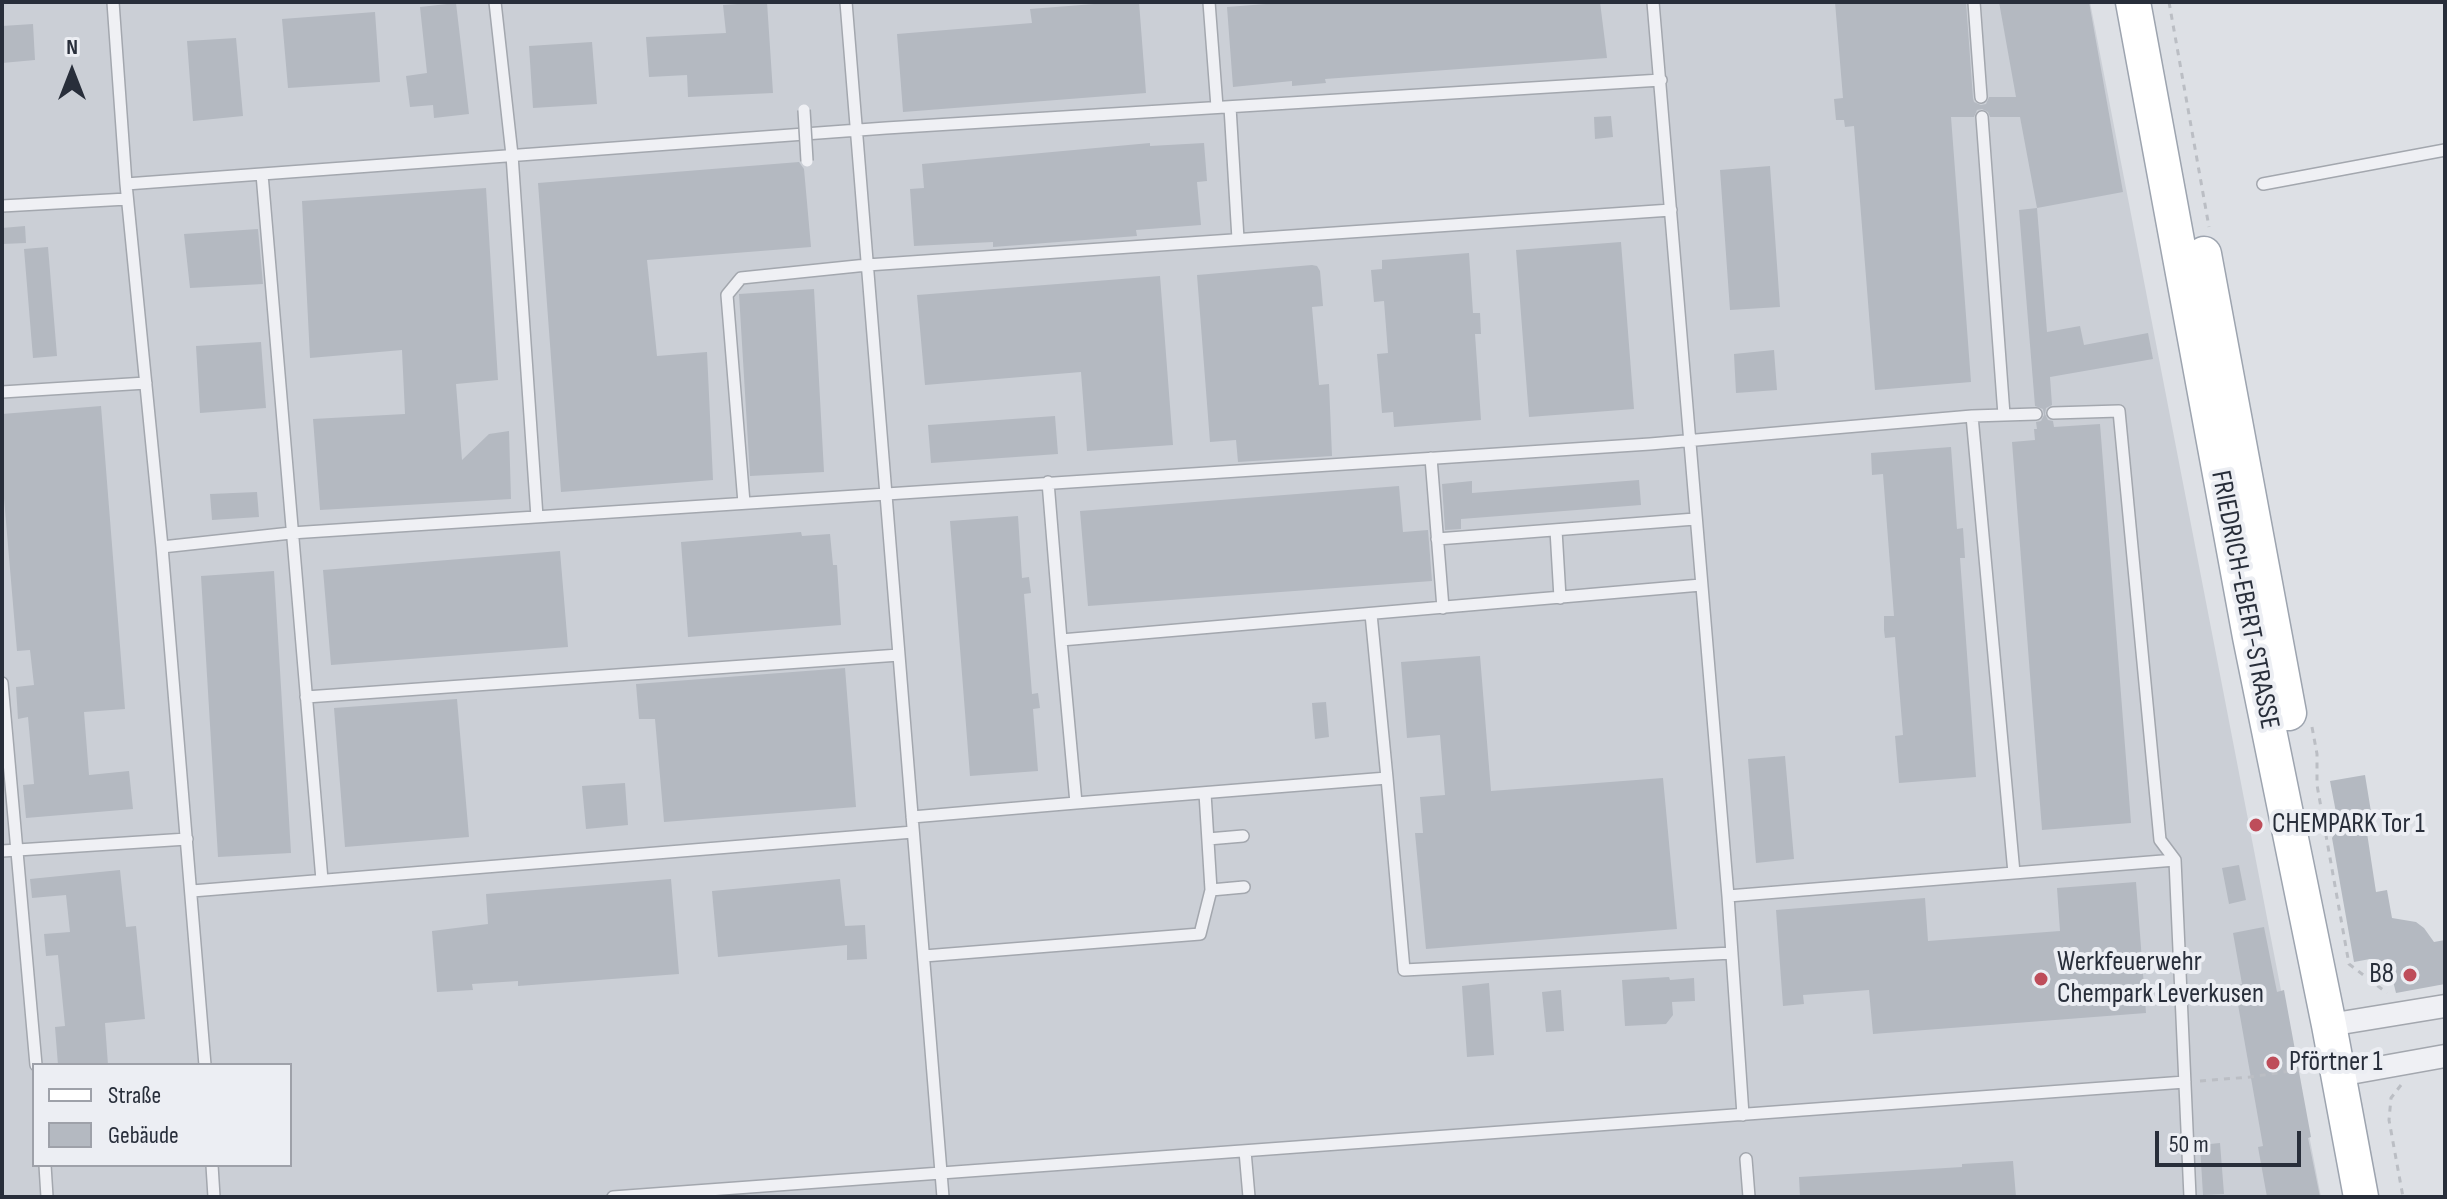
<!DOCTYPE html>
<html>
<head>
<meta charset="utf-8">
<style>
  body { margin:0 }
  #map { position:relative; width:2447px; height:1199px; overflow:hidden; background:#dde0e5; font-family:"Sofia Sans Condensed",sans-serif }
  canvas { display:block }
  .frame { position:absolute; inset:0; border:4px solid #282e3a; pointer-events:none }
  .legend { position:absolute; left:32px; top:1063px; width:260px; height:104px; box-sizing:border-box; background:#eceef3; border:2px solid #9ea1a9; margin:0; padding:10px 14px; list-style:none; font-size:24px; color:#282e3a }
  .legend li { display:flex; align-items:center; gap:16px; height:40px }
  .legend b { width:40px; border:2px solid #9ea1a9 }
  .north { position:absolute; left:32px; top:32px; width:80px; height:80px; -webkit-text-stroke:6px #eceef3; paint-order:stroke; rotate:0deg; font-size:22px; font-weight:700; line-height:32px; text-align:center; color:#282e3a }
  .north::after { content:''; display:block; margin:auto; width:28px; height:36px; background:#282e3a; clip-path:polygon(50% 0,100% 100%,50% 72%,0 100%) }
  .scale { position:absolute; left:2155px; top:1131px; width:146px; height:36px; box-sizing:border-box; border:4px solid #282e3a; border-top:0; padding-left:10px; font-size:24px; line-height:28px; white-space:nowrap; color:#282e3a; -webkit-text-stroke:6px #eceef3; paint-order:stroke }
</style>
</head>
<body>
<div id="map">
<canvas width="2447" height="1199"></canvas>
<div class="frame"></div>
<ul class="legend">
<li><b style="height:10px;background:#fff"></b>Straße</li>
<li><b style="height:22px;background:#b4b9c1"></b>Gebäude</li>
</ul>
<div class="north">N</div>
<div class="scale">50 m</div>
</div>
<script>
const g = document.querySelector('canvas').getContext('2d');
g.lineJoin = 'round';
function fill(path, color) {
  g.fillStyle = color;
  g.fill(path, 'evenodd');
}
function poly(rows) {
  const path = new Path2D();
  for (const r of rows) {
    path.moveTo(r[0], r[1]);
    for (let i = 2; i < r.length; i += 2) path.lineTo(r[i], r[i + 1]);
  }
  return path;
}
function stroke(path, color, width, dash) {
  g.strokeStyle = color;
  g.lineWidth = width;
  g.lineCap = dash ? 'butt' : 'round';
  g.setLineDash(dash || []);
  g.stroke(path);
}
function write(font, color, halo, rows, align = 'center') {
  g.font = font + ' "Sofia Sans Condensed",sans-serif';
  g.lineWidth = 8;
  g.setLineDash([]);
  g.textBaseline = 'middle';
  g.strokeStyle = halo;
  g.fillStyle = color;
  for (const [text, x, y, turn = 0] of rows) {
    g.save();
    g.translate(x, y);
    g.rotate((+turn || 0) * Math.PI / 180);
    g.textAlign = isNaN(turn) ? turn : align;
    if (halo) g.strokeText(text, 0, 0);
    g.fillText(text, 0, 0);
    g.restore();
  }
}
fill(poly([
  [2,2,2090,2,2321,1197,2,1197],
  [34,1065,290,1065,290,1165,34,1165]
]), '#cbcfd6');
fill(poly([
  [767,2,773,93,688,97,687,75,649,77,646,37,726,33,723,5],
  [1120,2,1139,2,1146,93,903,112,897,34,1032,23,1030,9],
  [1292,2,1600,2,1607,58,1325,79,1326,83,1292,86,1292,81,1233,87,1227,7],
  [1835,2,1966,2,1973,98,1974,102,1981,105,1986,104,1989,97,2016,97,1999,2,2089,2,2123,192,2037,208,2047,332,2080,326,2084,345,2148,333,2153,359,2050,377,2052,405,2046,408,2045,414,2048,420,2053,421,2054,427,2100,424,2131,823,2042,830,2012,442,2035,440,2034,429,2037,429,2036,422,2041,421,2044,415,2043,409,2035,406,2019,210,2037,208,2020,117,1990,117,1988,112,1982,109,1977,110,1974,117,1951,117,1971,382,1875,390,1854,126,1845,127,1844,120,1836,120,1834,99,1843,98],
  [456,3,469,114,434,118,433,105,410,107,406,76,427,73,420,7],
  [375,12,380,82,288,88,282,19],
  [33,24,35,60,2,63,2,26],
  [236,38,243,116,193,121,187,41],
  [592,42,597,104,533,108,529,46],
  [1611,116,1613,137,1595,139,1594,117],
  [1150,143,1150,146,1204,143,1207,181,1197,182,1201,225,1136,230,1137,236,993,247,993,242,914,246,910,189,924,188,922,164],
  [799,162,804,169,811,247,647,260,657,356,707,352,713,480,561,492,538,183],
  [1770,166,1780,307,1730,310,1720,170],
  [486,188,498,380,456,384,462,460,489,434,509,431,511,499,320,510,313,419,405,414,402,350,310,358,302,201],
  [25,226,26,243,2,244,2,228],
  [258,229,263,284,190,288,184,234],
  [1621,242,1634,409,1529,417,1516,250],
  [48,247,57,356,33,358,24,249],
  [1469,253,1473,313,1480,313,1481,334,1475,334,1481,420,1394,427,1393,412,1382,413,1377,354,1388,353,1384,301,1374,302,1371,270,1382,269,1382,260],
  [1312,265,1317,266,1320,271,1323,306,1312,307,1319,385,1329,384,1332,456,1238,462,1236,440,1210,442,1197,275],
  [1160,276,1173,445,1087,451,1081,372,925,385,917,295],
  [814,289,824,472,750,476,739,294],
  [261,342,266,408,200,413,196,346],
  [1774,350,1777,390,1736,393,1734,354],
  [101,406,125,709,84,712,89,775,129,771,133,809,26,818,23,785,34,784,28,717,18,719,16,687,34,685,30,650,17,651,2,475,2,414],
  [1055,416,1058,454,931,463,928,425],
  [1951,447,1957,529,1963,528,1965,558,1960,558,1976,777,1899,783,1895,736,1903,735,1895,637,1885,638,1884,630,1884,616,1894,616,1883,474,1872,475,1871,453],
  [1639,480,1641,505,1461,519,1461,529,1445,530,1442,484,1472,481,1472,493],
  [1399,486,1403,532,1428,530,1432,581,1088,606,1080,511],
  [257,492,259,517,212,520,210,494],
  [1018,516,1022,578,1029,577,1031,593,1024,594,1032,694,1038,693,1040,708,1033,709,1038,771,970,776,950,521],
  [801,532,802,536,830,534,833,565,837,565,841,625,688,637,681,542],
  [560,551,568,647,331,665,323,570],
  [274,571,291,853,218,857,201,576],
  [1480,656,1491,791,1663,778,1677,929,1426,949,1415,833,1423,833,1420,797,1445,795,1440,735,1407,738,1401,662],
  [845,668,856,807,664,822,655,719,639,719,636,684],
  [457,699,469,837,345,847,334,708],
  [1326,702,1329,737,1315,739,1312,703],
  [1785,756,1794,859,1756,863,1748,759],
  [2365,775,2374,830,2367,833,2376,892,2387,890,2392,918,2416,922,2424,928,2434,942,2445,940,2445,984,2396,993,2392,977,2370,959,2354,962,2332,838,2339,828,2330,781],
  [625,783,628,825,586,829,582,786],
  [2239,865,2246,900,2229,904,2222,868],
  [120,870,126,927,136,926,145,1019,105,1023,108,1065,58,1065,55,1027,65,1026,58,955,46,956,44,934,70,932,66,895,32,898,30,879],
  [671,879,679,974,518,986,518,981,472,984,473,990,437,992,432,931,488,924,486,894],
  [840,879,845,926,865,925,867,959,847,960,847,945,718,957,712,891],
  [2136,882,2146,1013,1873,1034,1869,990,1803,995,1804,1004,1783,1006,1776,910,1925,898,1928,941,2060,931,2057,888],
  [2264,927,2277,992,2284,990,2311,1137,2308,1138,2320,1197,2267,1197,2258,1147,2263,1146,2237,999,2241,998,2239,985,2242,984,2233,933],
  [1669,977,1670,980,1694,978,1695,1001,1672,1002,1673,1015,1666,1024,1625,1026,1622,980],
  [1489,983,1494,1055,1467,1057,1462,986],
  [1561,990,1564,1031,1546,1032,1542,992],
  [2220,1143,2224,1194,2203,1195,2200,1145],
  [2013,1161,2016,1197,1800,1197,1799,1177,1962,1167,1962,1164]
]), '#b4b9c1');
const service = poly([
  [113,2,126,184,162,547,205,1065],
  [495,2,512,155,537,517],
  [846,2,943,1197],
  [1209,2,1217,107],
  [1653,2,1728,896,1743,1115],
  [1974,2,1981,97],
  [1230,107,1238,239],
  [262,174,322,880],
  [126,184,886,128,1661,80],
  [2263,184,2445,150],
  [2,206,127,199],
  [2,392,146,383],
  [2053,413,2119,411,2160,840,2175,860],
  [2004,415,2036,414],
  [1972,416,2004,415,1982,117],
  [1431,458,1443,608],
  [1048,482,1061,640],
  [744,503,727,295,741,278,867,265,1671,210],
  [1556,530,1560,598],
  [1437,539,1695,519],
  [162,547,291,533,1650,444,1972,416,2014,873],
  [1371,614,1387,778],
  [2,683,36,1065],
  [306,697,899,655],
  [1076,803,1387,778,1404,970,1732,953],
  [912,817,1076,803,1061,640,1701,585],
  [1208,839,1243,836],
  [2,851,187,839],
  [1211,890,1244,887],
  [192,891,913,832],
  [1728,896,2175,860,2190,1197],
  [924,956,1200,934,1211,890,1205,793],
  [1245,1151,1249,1197],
  [1746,1159,1749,1197],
  [45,1165,47,1197],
  [212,1165,214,1197],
  [613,1197,2185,1082]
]);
const minor = poly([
  [2329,1025,2445,1006],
  [2339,1075,2445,1056]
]);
const primary = poly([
  [2133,2,2250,637,2329,1025,2361,1197],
  [2204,254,2289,713]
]);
stroke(service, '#a3a7ae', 14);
stroke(minor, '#a3a7ae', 25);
stroke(primary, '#9da4af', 37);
stroke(poly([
  [2169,2,2209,227],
  [2312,727,2317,754,2317,785,2349,964,2387,993],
  [2200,1081,2250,1077,2311,1068],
  [2401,1085,2391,1098,2389,1120,2403,1197]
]), '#bbbec4', 3, [6, 6]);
stroke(service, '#eff0f4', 11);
stroke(minor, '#eff0f4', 22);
stroke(primary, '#fff', 34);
const serviceBridge = poly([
  [804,110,807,161]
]);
stroke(serviceBridge, '#a3a7ae', 14, []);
stroke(serviceBridge, '#eff0f4', 11);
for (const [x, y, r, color] of [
  [2256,825,8,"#be4d5a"],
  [2410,975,8,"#be4d5a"],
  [2041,979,8,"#be4d5a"],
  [2273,1063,8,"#be4d5a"]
]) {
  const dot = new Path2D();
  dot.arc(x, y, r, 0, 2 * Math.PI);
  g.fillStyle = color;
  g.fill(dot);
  stroke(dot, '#eceef3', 3);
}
write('28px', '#282e3a', '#eceef3', [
  ["FRIEDRICH-EBERT-STRASSE",2244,600,79]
]);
write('28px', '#282e3a', '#eceef3', [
  ["CHEMPARK Tor 1",2272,825],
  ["Werkfeuerwehr",2057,963],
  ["Chempark Leverkusen",2057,995],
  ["B8",2394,975,"right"],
  ["Pförtner 1",2289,1063]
], 'left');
</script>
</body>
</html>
